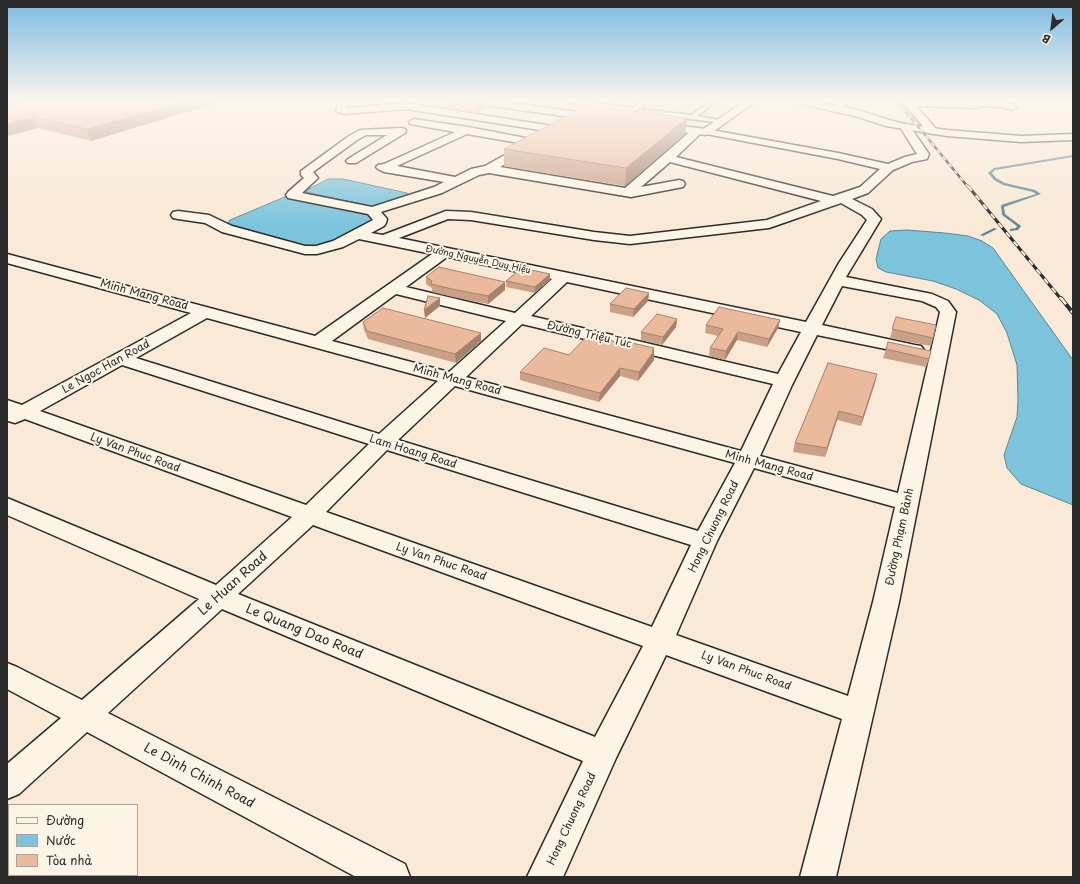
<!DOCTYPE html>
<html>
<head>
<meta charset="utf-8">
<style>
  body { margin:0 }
  #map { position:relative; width:1080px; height:884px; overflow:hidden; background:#f9e9d6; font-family:"Playpen Sans",sans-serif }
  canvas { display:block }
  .frame { position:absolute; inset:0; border:8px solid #2b2b2b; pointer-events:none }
  .legend { position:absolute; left:8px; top:804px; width:130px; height:72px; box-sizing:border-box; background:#fcf5e5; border:1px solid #a8a49b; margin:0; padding:5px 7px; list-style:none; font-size:12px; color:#2b2b2b }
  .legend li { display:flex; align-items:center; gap:8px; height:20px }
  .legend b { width:20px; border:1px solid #a8a49b }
  .north { position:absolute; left:1032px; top:8px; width:40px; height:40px; -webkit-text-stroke:3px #fcf5e5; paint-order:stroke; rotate:208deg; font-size:11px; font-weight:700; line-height:16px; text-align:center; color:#2b2b2b }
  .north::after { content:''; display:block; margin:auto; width:14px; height:18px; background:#2b2b2b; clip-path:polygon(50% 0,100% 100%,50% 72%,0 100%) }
</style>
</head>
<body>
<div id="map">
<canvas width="1080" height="884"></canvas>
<div class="frame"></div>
<ul class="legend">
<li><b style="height:5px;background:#fcf5e5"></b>Đường</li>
<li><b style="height:11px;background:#7bc4dc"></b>Nước</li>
<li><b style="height:11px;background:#ebba9c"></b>Tòa nhà</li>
</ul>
<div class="north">B</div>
</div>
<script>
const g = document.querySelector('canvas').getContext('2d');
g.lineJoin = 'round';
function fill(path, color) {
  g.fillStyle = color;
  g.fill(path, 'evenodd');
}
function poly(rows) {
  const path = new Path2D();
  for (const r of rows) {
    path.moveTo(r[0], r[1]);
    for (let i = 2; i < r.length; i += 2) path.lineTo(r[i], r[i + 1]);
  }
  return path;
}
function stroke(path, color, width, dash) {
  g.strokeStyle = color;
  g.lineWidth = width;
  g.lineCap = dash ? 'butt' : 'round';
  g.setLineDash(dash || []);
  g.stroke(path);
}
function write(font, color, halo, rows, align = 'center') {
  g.font = font + ' "Playpen Sans",sans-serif';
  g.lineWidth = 4;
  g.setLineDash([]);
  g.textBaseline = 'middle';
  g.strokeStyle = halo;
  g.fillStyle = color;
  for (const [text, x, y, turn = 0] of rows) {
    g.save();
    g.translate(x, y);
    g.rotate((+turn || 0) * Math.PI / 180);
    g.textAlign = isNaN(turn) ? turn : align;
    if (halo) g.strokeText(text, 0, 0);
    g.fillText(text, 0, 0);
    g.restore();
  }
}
fill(poly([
  [489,101,736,101,697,129]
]), '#f5dbc5');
const water = poly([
  [328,179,343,179,407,193,408,195,375,207,310,193,305,191,328,179],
  [287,196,372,213,377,220,326,246,310,247,227,225,230,220,287,196],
  [907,230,945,233,968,236,982,241,993,248,1073,360,1073,505,1021,484,1007,468,1004,455,1017,417,1018,399,1017,365,1007,333,997,314,979,300,956,289,933,281,886,272,878,268,876,259,881,239,890,231,907,230]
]);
fill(water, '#7bc4dc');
stroke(water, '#5b8795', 1);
fill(poly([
  [1073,155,1073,157,995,170,992,173,996,178,1005,183,1035,190,1041,194,1004,207,1005,214,1021,226,1018,230,1010,231,1010,229,1016,228,1017,226,1002,215,1001,205,1036,194,1033,192,1003,185,994,180,988,173,989,172,994,168,1073,155],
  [994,228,997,229,983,236,980,235,994,228]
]), '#5b8795');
const service = poly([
  [568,101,580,101,633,108,644,101,649,101,639,109,691,115,712,101,717,101,697,116,725,121,722,123,633,112,570,102,568,101]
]);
const minor = poly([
  [339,101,349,101,347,108,406,103,559,127,564,130,559,133,406,109,344,114,338,112,336,110,339,101],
  [839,101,849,101,840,110,834,110,832,108,839,101],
  [901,101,1003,101,1015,105,1017,107,1012,110,1002,107,981,106,975,108,916,106,938,131,933,134,929,133,901,101],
  [414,119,468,127,536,140,541,143,500,167,625,188,693,129,697,128,702,130,706,129,838,153,888,164,905,157,917,154,900,127,905,124,909,125,929,154,927,159,912,162,893,170,868,193,852,199,872,209,881,219,846,277,932,294,948,301,956,312,899,602,836,877,800,877,842,719,666,655,616,758,563,877,527,877,583,761,222,609,108,713,405,864,410,877,356,877,87,732,19,794,7,799,7,764,61,718,7,689,7,663,17,667,82,700,199,599,7,515,7,498,216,585,292,517,25,419,15,423,8,421,7,400,22,405,191,313,7,263,7,254,315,336,432,254,359,239,343,247,317,254,305,254,222,232,205,223,178,219,173,218,171,215,173,212,178,211,209,215,232,226,305,246,316,246,333,241,373,220,368,214,288,198,286,195,288,192,304,178,301,175,301,171,349,136,360,130,401,128,405,129,406,131,405,133,356,163,348,163,346,161,348,159,387,135,366,135,357,140,313,172,318,178,302,193,372,207,434,187,444,182,384,172,378,169,376,167,378,165,384,164,455,132,410,124,409,122,414,119],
  [701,133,838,159,880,169,860,187,833,196,676,157,701,133],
  [467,134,525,144,485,166,471,169,455,177,397,166,467,134],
  [670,162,821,201,767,220,630,236,594,232,471,212,446,211,383,235,371,233,384,226,386,223,387,219,381,212,384,211,442,193,479,175,489,173,631,197,683,187,685,184,683,181,679,180,641,187,670,162],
  [841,203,862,215,867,220,839,263,806,322,399,238,448,219,471,220,594,240,630,244,769,228,841,203],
  [447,257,552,279,515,313,406,287,447,257],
  [567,282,801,332,778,374,531,316,567,282],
  [842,286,922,301,936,307,940,312,898,493,760,456,792,385,817,335,915,355,921,354,924,350,921,346,915,345,822,325,842,286],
  [396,294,506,321,449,372,332,341,396,294],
  [207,318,438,381,379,434,136,358,207,318],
  [522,324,773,384,741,451,466,377,522,324],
  [122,365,369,444,306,505,40,411,122,365],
  [455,386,735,463,698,531,398,440,455,386],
  [387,450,691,545,652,627,326,512,387,450],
  [754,468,895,507,873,602,848,696,676,635,717,541,754,468],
  [313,525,643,646,595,737,238,594,313,525]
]);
const tertiary = poly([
  [745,101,756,101,710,134,702,134,700,132,702,130,745,101],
  [795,101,813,101,858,110,889,120,905,124,947,130,1021,136,1073,134,1073,140,1021,142,947,136,886,126,855,116,800,104,795,101]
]);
const secondary = poly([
  [471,101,496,101,600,115,605,118,600,121,476,104,471,101],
  [656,123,706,129,712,132,706,135,652,128,651,126,652,124,656,123]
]);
stroke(service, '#2b2b2b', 3);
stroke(minor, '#2b2b2b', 3);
stroke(tertiary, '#2b2b2b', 3);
stroke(secondary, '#2b2b2b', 3);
fill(service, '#fcf5e5');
fill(minor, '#fcf5e5');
fill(tertiary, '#fcf5e5');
fill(secondary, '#fcf5e5');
const railFar2 = poly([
  [897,101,968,187]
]);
const railFar1 = poly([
  [968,186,1061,299]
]);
const rail = poly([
  [1061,298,1073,313]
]);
stroke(railFar2, '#2b2b2b', 2.5);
stroke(railFar1, '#2b2b2b', 3);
stroke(rail, '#2b2b2b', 4);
stroke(railFar2, '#fcf5e5', 1.5, [4.5]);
stroke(railFar1, '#fcf5e5', 2, [6]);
stroke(rail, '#fcf5e5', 2.5, [8]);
fill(poly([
  [7,101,223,101,91,141,38,128,7,136],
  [446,101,488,101,488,107,476,113,446,108],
  [665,115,685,134,625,186,504,166,504,149],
  [426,277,505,282,505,290,488,304,453,297,432,292,432,288,426,284],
  [550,280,535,293,506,287,506,281],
  [649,293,648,301,633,317,610,312,610,304],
  [896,317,933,338,931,346,890,338],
  [677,319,676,327,662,345,641,340,641,332],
  [780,320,778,328,767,347,737,340,725,360,709,356,710,348,718,336,705,333,706,325],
  [363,322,481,333,481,341,456,363,368,339,364,330],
  [886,349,929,359,926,367,883,358],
  [654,351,654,360,638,381,620,376,599,402,520,380,520,372,569,355],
  [875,383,861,426,837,420,825,457,793,452,795,443]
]), '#caa086');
fill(poly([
  [7,101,38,101,7,108],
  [186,101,223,101,91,141,87,129],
  [476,101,488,101,488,107,476,113],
  [34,117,38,128,7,136,7,124],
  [687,118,685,134,625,186,626,168],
  [550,274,550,280,535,293,535,287],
  [505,282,505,290,488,304,488,296],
  [649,293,648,301,633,317,634,309],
  [440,298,440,306,425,318,424,310],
  [677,319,676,327,662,345,663,337],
  [780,320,778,328,767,347,769,339],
  [738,332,737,340,725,360,726,351],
  [481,333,481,341,456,363,455,354],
  [654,348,654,360,638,381,639,372],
  [620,368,620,376,599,402,600,393],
  [877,374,875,383,861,426,863,417],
  [839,411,837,420,825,457,827,448]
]), '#a4826d');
const building = poly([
  [27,101,186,101,87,129,34,117,7,124,7,106,27,101],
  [587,105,687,118,626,168,504,149,587,105],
  [638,109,665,112,661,114,635,111,638,109],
  [439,267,505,282,488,296,452,289,431,284,432,281,426,277,439,267],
  [522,268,550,274,535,287,506,281,522,268],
  [626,288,649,293,634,309,610,304,626,288],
  [428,296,440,298,424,310,428,296],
  [719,307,780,320,769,339,738,332,726,351,710,348,723,329,706,325,719,307],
  [383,308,481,333,455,354,367,331,363,322,383,308],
  [657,314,677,319,663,337,641,332,657,314],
  [896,317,936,325,933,338,892,329,896,317],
  [588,335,630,345,632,343,654,348,652,351,654,351,639,372,620,368,600,393,520,372,544,348,569,355,588,335],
  [888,342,931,351,929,359,886,349,888,342],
  [828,363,877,374,863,417,839,411,827,448,795,443,828,363]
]);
fill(building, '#ebba9c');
stroke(building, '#a4826d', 1);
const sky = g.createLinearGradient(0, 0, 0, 225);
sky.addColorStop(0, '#7cbae3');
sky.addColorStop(0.45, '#fcf5ed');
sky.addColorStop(1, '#fcf5ed00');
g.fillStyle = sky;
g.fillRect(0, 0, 1080, 225);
write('9px', '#2b2b2b', '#fcf5e5', [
  ["Đường Nguyễn Duy Hiệu",478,260,12]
]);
write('11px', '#2b2b2b', '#fcf5e5', [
  ["Minh Mang Road",144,295,15],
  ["Đường Triệu Túc",589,335,13],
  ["Le Ngoc Han Road",106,367,-29],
  ["Minh Mang Road",457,380,15],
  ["Lam Hoang Road",413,452,17],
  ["Ly Van Phuc Road",135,453,20],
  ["Minh Mang Road",769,466,15],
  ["Hong Chuong Road",714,527,-64],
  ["Đường Phạm Bành",900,537,-78],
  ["Ly Van Phuc Road",441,562,19],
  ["Ly Van Phuc Road",746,671,20],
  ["Hong Chuong Road",572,819,-65]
]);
write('13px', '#2b2b2b', '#fcf5e5', [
  ["Le Huan Road",233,584,-42],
  ["Le Quang Dao Road",304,632,22],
  ["Le Dinh Chinh Road",199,776,28]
]);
</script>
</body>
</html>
